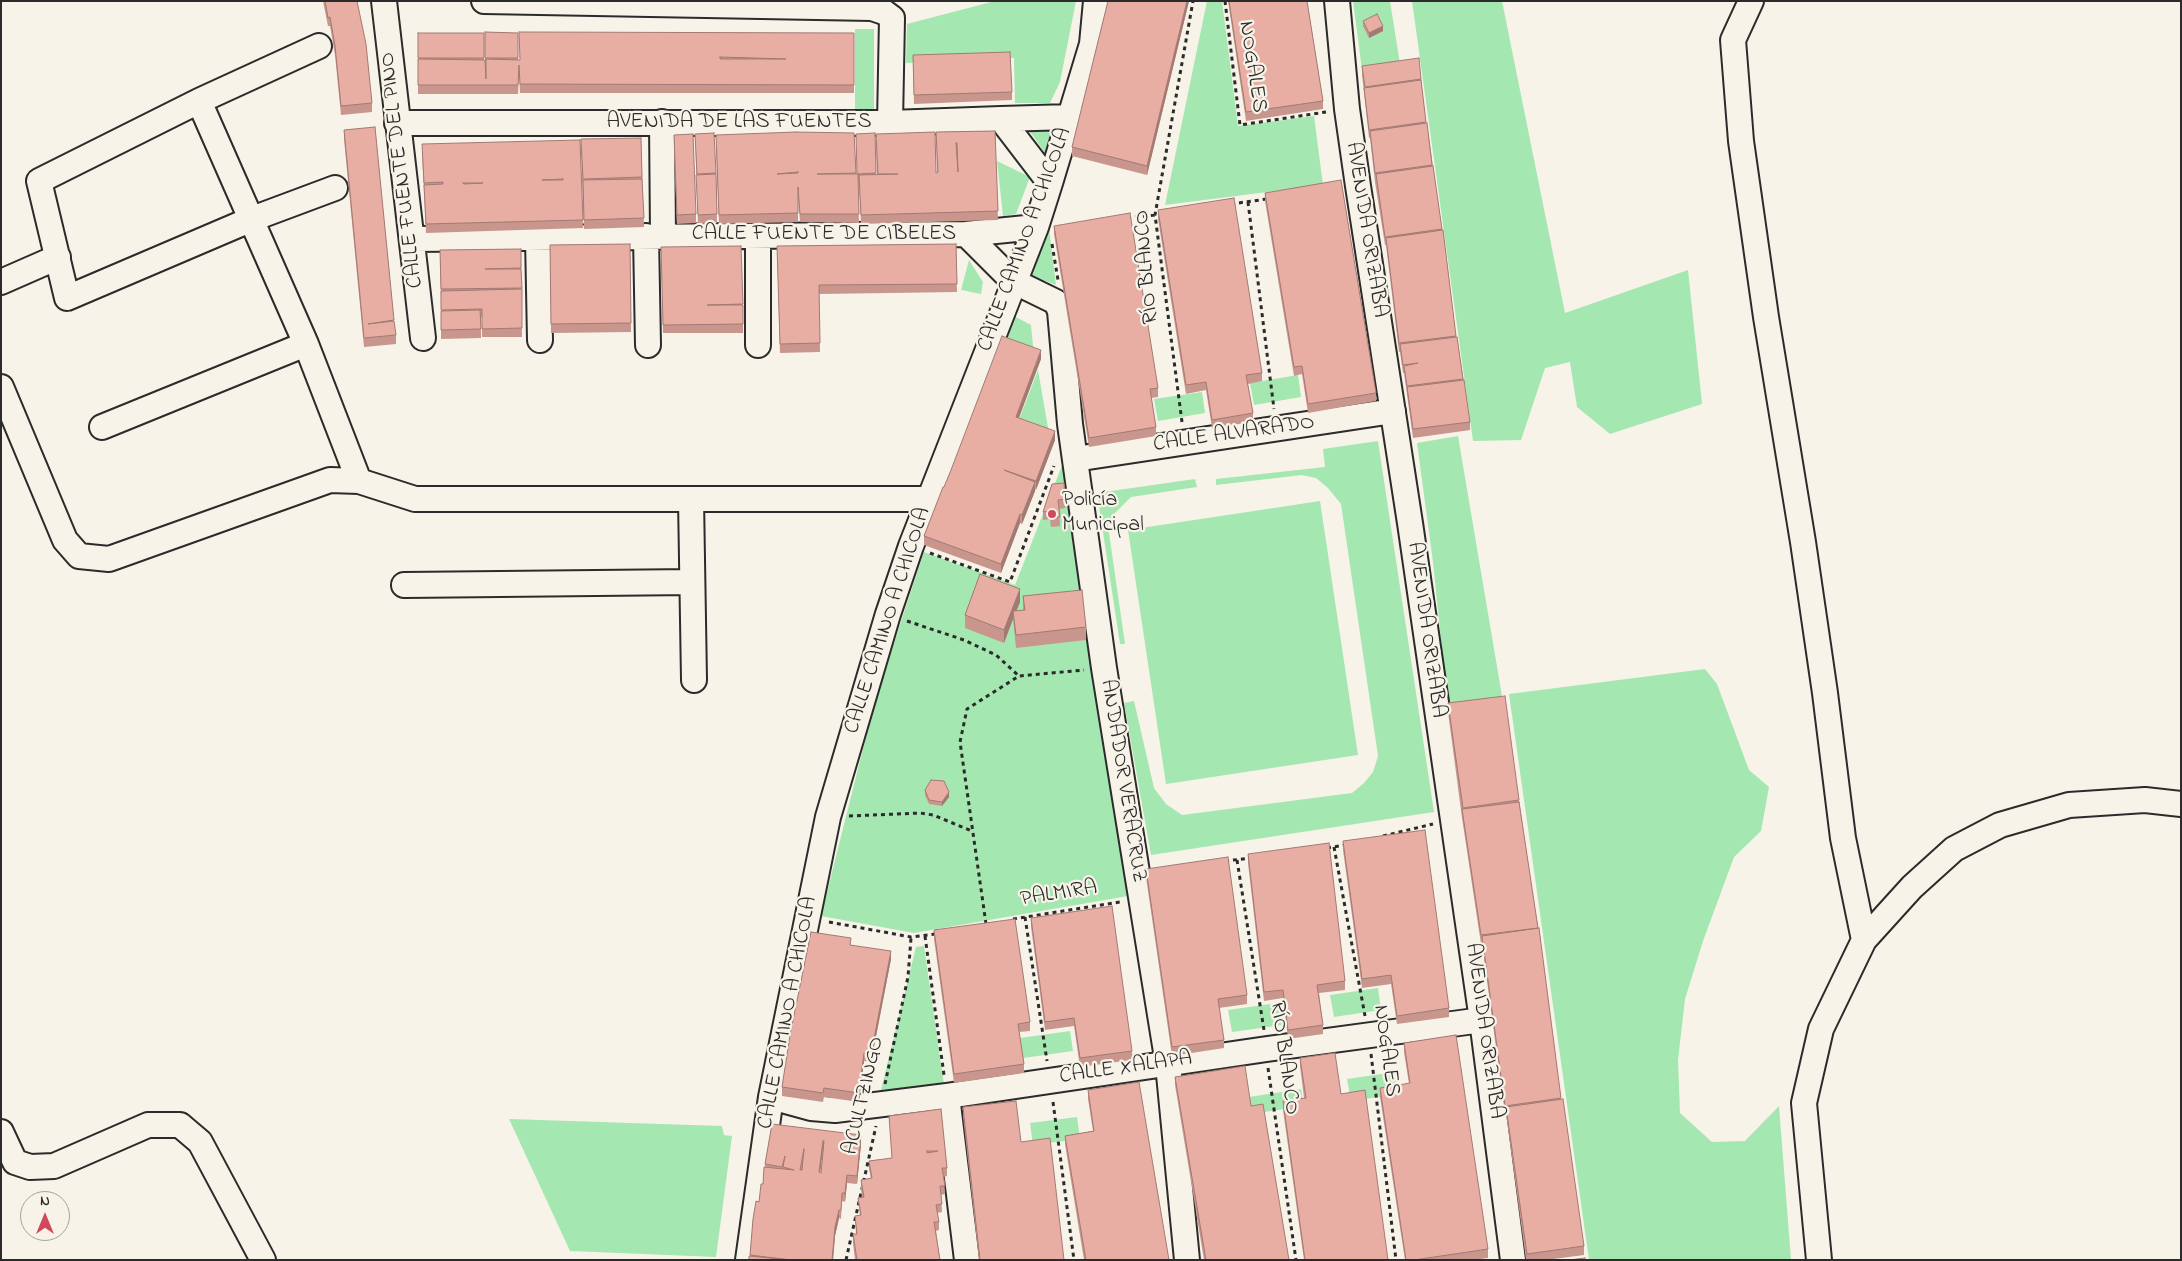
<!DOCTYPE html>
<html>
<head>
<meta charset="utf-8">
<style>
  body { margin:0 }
  #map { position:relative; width:2182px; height:1261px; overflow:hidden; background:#f7f3e8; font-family:"Indie Flower",sans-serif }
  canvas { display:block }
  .frame { position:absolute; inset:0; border:2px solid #2b2b2b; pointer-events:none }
  .north { position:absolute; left:20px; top:1191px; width:50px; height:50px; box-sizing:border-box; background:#f7f3e8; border:1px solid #a5a39c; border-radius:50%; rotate:0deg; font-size:14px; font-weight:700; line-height:20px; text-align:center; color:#2b2b2b }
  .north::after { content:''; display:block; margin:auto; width:18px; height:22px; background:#d1495b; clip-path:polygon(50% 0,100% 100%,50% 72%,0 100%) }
</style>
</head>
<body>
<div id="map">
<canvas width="2182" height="1261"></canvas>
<div class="frame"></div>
<div class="north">N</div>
</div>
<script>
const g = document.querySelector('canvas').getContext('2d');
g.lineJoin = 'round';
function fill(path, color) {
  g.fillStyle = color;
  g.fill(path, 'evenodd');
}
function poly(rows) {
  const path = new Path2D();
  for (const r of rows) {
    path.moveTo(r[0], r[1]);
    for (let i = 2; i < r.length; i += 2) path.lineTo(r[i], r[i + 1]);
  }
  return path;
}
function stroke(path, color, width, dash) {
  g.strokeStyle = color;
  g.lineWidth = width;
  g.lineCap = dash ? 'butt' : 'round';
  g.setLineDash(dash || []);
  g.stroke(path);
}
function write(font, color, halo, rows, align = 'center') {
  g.font = font + ' "Indie Flower",sans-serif';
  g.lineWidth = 4.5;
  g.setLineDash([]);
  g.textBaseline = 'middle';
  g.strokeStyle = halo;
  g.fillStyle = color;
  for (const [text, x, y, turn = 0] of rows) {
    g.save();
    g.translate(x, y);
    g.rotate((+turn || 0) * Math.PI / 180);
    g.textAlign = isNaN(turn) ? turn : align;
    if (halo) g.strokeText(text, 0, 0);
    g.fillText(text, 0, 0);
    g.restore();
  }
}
fill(poly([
  [995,1,1076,1,1060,82,1050,103,1015,103,1014,58,906,63,907,24],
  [1207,1,1222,1,1238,126,1314,116,1323,185,1165,205],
  [1353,1,1390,1,1400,64,1362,70],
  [1412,1,1502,1,1565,313,1688,270,1702,404,1610,434,1577,407,1570,362,1545,368,1521,440,1473,441],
  [855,29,874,29,874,110,855,110],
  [1029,130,1051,130,1045,153],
  [997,161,1030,177,1016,214,1003,216],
  [1049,229,1056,285,1029,275],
  [969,260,983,282,981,294,961,290],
  [1012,315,1031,325,1034,356,1003,343],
  [1038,370,1050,439,1017,425],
  [1298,375,1301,397,1254,405,1250,383],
  [1202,392,1205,413,1158,421,1154,399],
  [1458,436,1503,702,1448,708,1433,562,1417,443],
  [1378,441,1434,812,1151,855,1124,703,1134,701,1154,788,1166,804,1182,815,1352,793,1364,783,1373,772,1378,756,1341,504,1328,488,1316,478,1302,475,1216,485,1216,479,1325,467,1323,449],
  [1063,463,1128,896,914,933,821,916,876,697,924,552,1015,585],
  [1195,479,1197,487,1131,497,1112,516,1108,526,1125,644,1120,644,1097,493],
  [1320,501,1358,755,1166,784,1128,530],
  [1705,669,1717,684,1749,770,1769,787,1761,831,1734,857,1703,941,1685,999,1678,1060,1680,1113,1712,1142,1745,1141,1779,1106,1791,1260,1589,1260,1509,694],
  [924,946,944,1085,880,1094,916,947],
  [1378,988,1381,1010,1334,1017,1330,995],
  [1278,1003,1282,1025,1232,1032,1228,1010],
  [1070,1031,1073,1051,1023,1058,1020,1038],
  [1395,1072,1398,1094,1351,1101,1347,1079],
  [1301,1089,1304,1106,1251,1114,1249,1097],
  [1077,1117,1080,1139,1033,1145,1030,1123],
  [509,1119,722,1126,724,1135,732,1136,716,1257,570,1251]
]), '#a5e7b1');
const minor = poly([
  [384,1,423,338],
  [484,1,872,8,884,12,892,18,890,123],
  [1337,1,1347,109,1358,186,1410,523,1482,1020,1513,1260],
  [1751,1,1733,40,1741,141,1766,317,1803,542,1825,693,1843,838,1864,940],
  [319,46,199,101,39,181,67,298,252,219,335,188],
  [199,101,306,344,359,481],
  [1001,119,1070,117],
  [662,122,663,236],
  [397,123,890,123,1001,119,1050,183],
  [966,234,1036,227],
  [758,235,758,345],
  [646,236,648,345],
  [538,238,540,340],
  [413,239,966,234,1013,281,1056,302,1060,311,1070,424,1104,668,1168,1064,1187,1260],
  [1,282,58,257],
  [1,387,65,540,79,556,109,559,330,480,359,481,415,499,928,499],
  [102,427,306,344],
  [1075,459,1393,411],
  [691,499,694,680],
  [404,585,692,582],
  [947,1096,967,1260],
  [771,1097,811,1108,835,1110,947,1096,1267,1049,1482,1020],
  [1,1132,15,1162,30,1167,54,1166,148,1125,180,1125,200,1142,263,1260],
  [748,1260,771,1097,828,817,888,614,911,546,1036,227,1050,183,1092,44,1096,1],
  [1819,1260,1804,1103,1821,1029,1864,940,1912,887,1954,849,2000,825,2069,805,2145,800,2181,804]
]);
stroke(minor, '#2b2b2b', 28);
stroke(poly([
  [1225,1,1240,125,1326,112],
  [1248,202,1274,409],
  [1231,204,1267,199],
  [1127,218,1156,215],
  [1052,244,1058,280],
  [1182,422,1155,215,1193,1],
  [930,553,1010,582,1054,466],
  [907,621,964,640,996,655,1019,676],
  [849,816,920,813,933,815,972,831],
  [1383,836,1433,824],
  [1334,847,1365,1016],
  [1327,848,1345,845],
  [1237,860,1264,1030],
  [1225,861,1251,858],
  [1025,917,1047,1061],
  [1013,919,1120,902],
  [829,922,911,937,936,934],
  [986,924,960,742,967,709,1019,676,1084,670],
  [925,936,944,1075],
  [1371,1054,1396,1260],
  [1268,1068,1296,1260],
  [885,1084,908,977,911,938],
  [1053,1102,1074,1260],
  [846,1260,876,1126]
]), '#2b2b2b', 3, [4, 4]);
stroke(minor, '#f7f3e8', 24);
fill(poly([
  [323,1,357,1,372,103,372,112,341,115,335,55,330,26,328,26],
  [1108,1,1189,1,1147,175,1072,156,1072,147],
  [1228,1,1307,1,1323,101,1323,109,1246,121],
  [1363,21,1383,31,1369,38,1363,26],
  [485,32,518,33,518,60,854,33,854,93,520,93,519,74,518,94,418,94,418,33,484,33,484,60,485,66],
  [913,64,1012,92,1012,100,914,104],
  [1362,66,1421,79,1426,123,1427,123,1442,231,1443,230,1456,337,1457,337,1470,422,1470,430,1413,438,1404,373,1403,373,1400,352,1399,352,1386,245,1385,245,1375,182,1370,138,1369,138,1362,75],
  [375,127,394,321,396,335,396,344,364,347,344,139,344,130],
  [995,131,998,220,861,224,859,183,858,183,859,223,800,222,798,195,798,222,719,224,716,144,854,133,856,174,857,174,875,133,876,175,877,175,876,142,936,173,937,173,936,132],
  [695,134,716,173,717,223,698,224],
  [641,138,644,227,584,229,581,148],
  [580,140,583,228,426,233,422,152],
  [674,143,696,214,696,223,677,224],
  [1265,193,1376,393,1376,401,1308,413,1302,374,1294,376,1265,201],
  [1158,210,1262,373,1262,381,1248,384,1253,413,1253,422,1212,428,1206,390,1186,394,1158,219],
  [1054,226,1158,388,1158,397,1151,398,1156,427,1156,436,1089,447,1054,234],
  [630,244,631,332,551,333,550,245],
  [956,244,957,292,819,294,820,352,780,353,777,246],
  [661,247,743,304,743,333,663,333],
  [521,249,522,337,482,337,482,317,481,317,481,338,441,339,441,311,440,250],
  [1041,359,1018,418,1055,440,1022,524,1020,523,1001,573,924,545,924,536,944,487],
  [1052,484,1065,499,1065,508,1059,509,1060,526,1051,527,1050,519,1043,520,1043,512],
  [1023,596,1086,627,1086,640,1016,648,1013,619,1004,643,965,628,965,615,1020,602,1016,611,1023,610],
  [1448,703,1519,800,1538,929,1539,928,1561,1099,1584,1246,1584,1255,1546,1260,1526,1260,1506,1114,1505,1114,1482,944,1481,944,1462,818,1448,712],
  [925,790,949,797,942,806,929,804,925,795],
  [1343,841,1449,1008,1449,1017,1397,1024,1391,984,1362,988,1343,850],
  [1248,854,1345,981,1345,990,1319,993,1323,1025,1323,1034,1288,1039,1283,998,1264,1001,1248,863],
  [1146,869,1247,995,1247,1004,1219,1008,1224,1040,1224,1048,1172,1056,1146,877],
  [1031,918,1132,1051,1132,1060,1080,1067,1074,1026,1045,1030,1031,927],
  [934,930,1030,1022,1030,1031,1019,1032,1024,1064,1024,1073,954,1083,934,939],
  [851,945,891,959,871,1062,864,1061,859,1102,824,1097,823,1102,782,1096,782,1087],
  [1404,1043,1488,1249,1488,1258,1473,1260,1405,1260,1380,1097,1380,1088,1409,1084,1404,1052],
  [1300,1058,1341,1094,1388,1260,1304,1260,1283,1110,1283,1101,1304,1098,1300,1066],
  [1175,1077,1251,1106,1289,1260,1204,1260,1175,1085],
  [1088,1090,1169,1260,1084,1260,1065,1144,1065,1136,1093,1131,1088,1099],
  [963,1107,1021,1142,1064,1260,979,1260,963,1116],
  [941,1109,947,1168,947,1176,944,1177,945,1194,941,1195,942,1212,937,1213,939,1222,939,1230,936,1231,940,1260,855,1260,853,1243,853,1234,856,1234,855,1216,860,1216,858,1198,862,1198,861,1189,861,1180,871,1179,869,1169,869,1161,892,1158,889,1116],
  [772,1124,861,1144,857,1184,847,1183,845,1202,842,1201,841,1219,839,1218,835,1236,833,1260,749,1260,750,1256,753,1219,759,1202,763,1184,765,1164],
  [823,1149,821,1173,820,1173]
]), '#c8968d');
fill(poly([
  [1187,1,1189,1,1147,175,1147,166],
  [1383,26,1383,31,1369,38,1369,33],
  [1041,350,1041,359,1016,426,1016,417],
  [1055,431,1055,440,1036,490,1036,481],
  [1035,482,1035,491,1022,524,1022,515],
  [1020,514,1020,523,1001,573,1001,564],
  [1020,589,1020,602,1014,617,1013,611,1013,619,1004,643,1004,630],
  [949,792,949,797,942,806,942,802],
  [891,951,891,959,871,1062,871,1054],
  [864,1053,864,1061,859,1102,859,1093],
  [861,1135,861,1144,857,1184,857,1176],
  [823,1141,823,1149,819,1181,819,1172],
  [847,1175,847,1183,845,1202,845,1193],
  [839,1210,839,1218,835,1236,833,1260,832,1260,835,1227]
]), '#a27a73');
const building = poly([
  [325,1,357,1,366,44,372,103,341,106,335,46,330,17,328,18,325,1],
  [1108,1,1187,1,1147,166,1072,147,1108,1],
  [1229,1,1307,1,1323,101,1246,112,1229,1],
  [1377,14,1383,26,1369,33,1363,21,1377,14],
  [485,32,518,33,518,58,485,58,485,32],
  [519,32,854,33,854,85,520,84,519,65,518,85,418,85,418,59,485,60,486,79,486,59,520,60,519,32],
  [720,57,786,59,720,59,720,57],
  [418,33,484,33,484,58,418,58,418,33],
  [1010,52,1012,92,914,95,913,55,1010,52],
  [1419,58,1421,79,1365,87,1362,66,1419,58],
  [1421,80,1426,122,1369,130,1364,88,1421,80],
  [1427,123,1432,165,1375,173,1370,131,1427,123],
  [375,127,394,320,368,324,394,321,396,335,364,338,344,130,375,127],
  [995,131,998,211,861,215,859,175,898,174,878,174,876,134,935,132,936,173,938,172,936,132,995,131],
  [956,143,957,143,958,172,956,143],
  [796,132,854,133,856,173,817,174,858,174,859,214,800,214,798,187,798,213,719,215,716,135,796,132],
  [798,172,798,173,777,174,798,172],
  [714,133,716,173,697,174,695,134,714,133],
  [875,133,876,173,857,174,856,134,875,133],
  [693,134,696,214,677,215,674,135,693,134],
  [641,138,642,177,583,179,581,139,641,138],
  [580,140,583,220,426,224,424,185,443,184,443,182,424,183,422,144,580,140],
  [563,179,563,180,542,180,563,179],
  [463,183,483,183,464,184,463,183],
  [1433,166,1442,229,1385,237,1376,174,1433,166],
  [716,174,717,214,698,215,696,175,716,174],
  [642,179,644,218,584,220,583,180,642,179],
  [1341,180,1376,393,1308,404,1302,366,1294,367,1265,193,1341,180],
  [1234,198,1262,373,1246,375,1253,413,1212,420,1206,382,1186,385,1158,210,1234,198],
  [1130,213,1158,388,1150,389,1156,427,1089,438,1054,226,1130,213],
  [1443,230,1456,336,1399,343,1386,238,1443,230],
  [630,244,631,323,551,324,550,245,630,244],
  [956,244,957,284,819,285,820,343,780,344,777,246,956,244],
  [741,246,743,304,707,305,743,305,743,324,663,325,661,247,741,246],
  [521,249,521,268,485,269,521,269,522,288,441,289,440,250,521,249],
  [522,289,522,328,482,329,482,309,441,310,441,291,522,289],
  [480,310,481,329,441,330,441,311,480,310],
  [1002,336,1041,350,1016,417,1055,431,1036,481,1004,470,1035,482,1022,515,1020,514,1001,564,924,536,943,487,944,487,951,470,1002,336],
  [1457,337,1463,379,1407,386,1404,366,1418,363,1403,365,1400,344,1457,337],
  [1464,380,1470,422,1413,429,1407,387,1464,380],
  [1064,483,1065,499,1058,500,1060,517,1051,518,1050,511,1043,512,1052,484,1064,483],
  [980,574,1020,589,1004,630,965,615,980,574],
  [1082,590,1086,627,1016,635,1013,611,1025,610,1023,596,1082,590],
  [1505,696,1519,800,1463,808,1448,703,1505,696],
  [931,780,944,781,949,792,942,802,929,800,925,790,931,780],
  [1519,802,1538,928,1481,935,1462,809,1519,802],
  [1425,830,1449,1008,1397,1016,1391,975,1362,979,1343,841,1425,830],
  [1329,843,1345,981,1317,985,1323,1025,1288,1030,1283,990,1264,992,1248,854,1329,843],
  [1228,857,1247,995,1218,999,1224,1040,1172,1047,1146,869,1228,857],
  [1112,906,1132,1051,1080,1058,1074,1018,1045,1022,1031,918,1112,906],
  [1015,919,1030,1022,1018,1024,1024,1064,954,1074,934,930,1015,919],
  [1539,928,1561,1098,1505,1106,1482,936,1539,928],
  [811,932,851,938,850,945,891,951,871,1054,864,1053,859,1093,824,1088,823,1093,782,1087,790,1035,811,932],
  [1456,1035,1488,1249,1414,1260,1406,1260,1380,1088,1410,1083,1404,1043,1456,1035],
  [1335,1053,1341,1094,1365,1090,1388,1260,1305,1260,1283,1101,1306,1098,1300,1058,1335,1053],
  [1245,1066,1251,1106,1263,1104,1289,1260,1206,1260,1175,1077,1245,1066],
  [1139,1082,1169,1260,1086,1260,1065,1136,1094,1131,1088,1090,1139,1082],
  [1563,1099,1584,1246,1527,1254,1506,1107,1563,1099],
  [1016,1101,1021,1142,1050,1138,1064,1260,980,1260,963,1107,1016,1101],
  [941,1109,947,1168,942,1168,945,1186,940,1186,942,1204,936,1205,939,1222,934,1222,940,1260,857,1260,853,1234,857,1234,855,1216,861,1215,858,1198,864,1197,861,1180,872,1178,869,1161,892,1158,889,1116,941,1109],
  [927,1151,938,1151,927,1153,927,1151],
  [772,1124,861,1135,857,1176,847,1175,845,1193,842,1193,841,1210,839,1210,835,1227,832,1260,749,1260,749,1256,791,1260,750,1255,753,1219,756,1201,759,1202,761,1184,763,1184,764,1167,794,1170,783,1167,785,1156,782,1167,765,1164,772,1124],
  [823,1141,824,1141,821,1173,819,1172,823,1141],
  [804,1149,802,1170,800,1170,804,1149],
  [1585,1258,1585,1260,1569,1260,1585,1258]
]);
fill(building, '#e8aea4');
stroke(building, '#a27a73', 1);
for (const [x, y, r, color] of [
  [1052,514,5,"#d1495b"]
]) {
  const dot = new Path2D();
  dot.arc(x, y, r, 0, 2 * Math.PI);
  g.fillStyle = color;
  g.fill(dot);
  stroke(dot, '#f7f3e8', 2);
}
write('22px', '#2b2b2b', '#f7f3e8', [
  ["NOGALES",1251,67,81],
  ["AVENIDA DE LAS FUENTES",739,123],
  ["CALLE FUENTE DEL PINO",403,170,-97],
  ["AVENIDA ORIZABA",1365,230,81],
  ["CALLE FUENTE DE CIBELES",824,235],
  ["CALLE CAMINO A CHICOLA",1026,240,-70],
  ["RÍO BLANCO",1148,267,-95],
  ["CALLE ALVARADO",1234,435,-8],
  ["CALLE CAMINO A CHICOLA",889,621,-72],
  ["AVENIDA ORIZABA",1425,630,82],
  ["ANDADOR VERACRUZ",1122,781,81],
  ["PALMIRA",1059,895,-9],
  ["CALLE CAMINO A CHICOLA",789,1013,-79],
  ["AVENIDA ORIZABA",1483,1031,82],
  ["NOGALES",1385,1051,82],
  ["RÍO BLANCO",1283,1058,82],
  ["CALLE XALAPA",1126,1069,-8],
  ["ACULTZINGO",865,1096,-77]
]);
write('22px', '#2b2b2b', '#f7f3e8', [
  ["Policía",1062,501],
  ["Municipal",1062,526]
], 'left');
</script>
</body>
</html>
